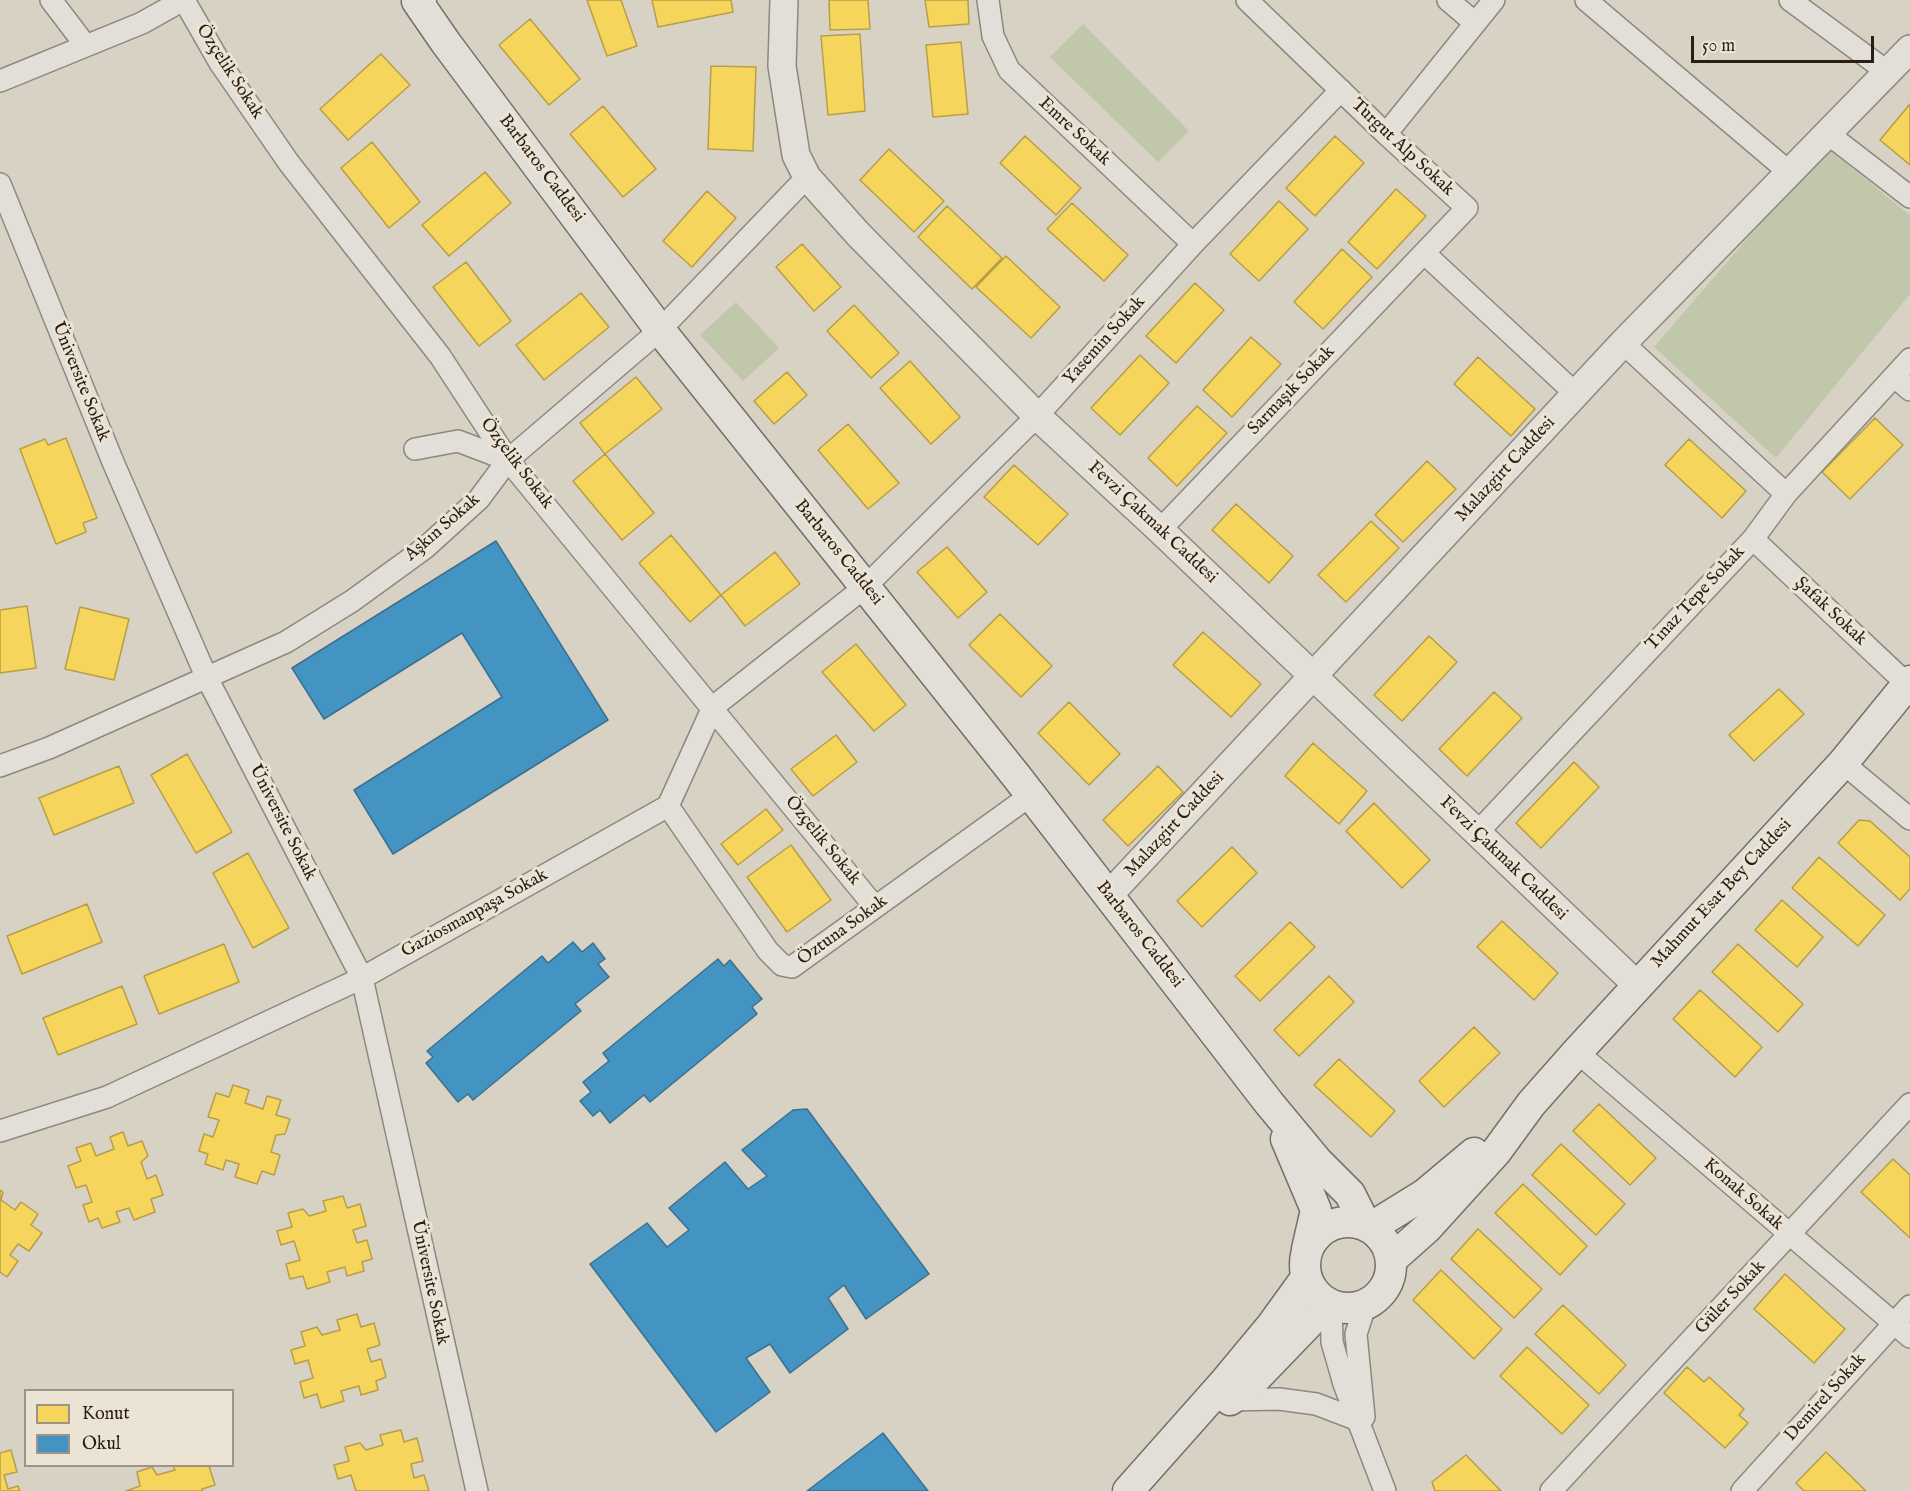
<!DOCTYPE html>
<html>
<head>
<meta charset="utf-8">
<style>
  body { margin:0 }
  #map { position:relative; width:1910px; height:1491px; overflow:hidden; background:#d8d2c5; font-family:"IM FELL English",serif }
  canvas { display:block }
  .legend { position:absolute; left:24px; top:1389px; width:210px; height:78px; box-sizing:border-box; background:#ebe4d4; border:2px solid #9d9487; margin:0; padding:8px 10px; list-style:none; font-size:18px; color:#291d14 }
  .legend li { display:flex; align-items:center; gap:12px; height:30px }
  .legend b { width:30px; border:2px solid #9d9487 }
  .scale { position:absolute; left:1691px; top:36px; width:183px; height:27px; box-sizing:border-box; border:3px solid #291d14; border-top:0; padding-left:8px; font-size:18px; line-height:21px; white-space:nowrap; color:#291d14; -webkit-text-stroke:4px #ebe4d4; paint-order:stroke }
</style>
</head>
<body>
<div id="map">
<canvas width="1910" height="1491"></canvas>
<ul class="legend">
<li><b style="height:16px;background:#f6d55c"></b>Konut</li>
<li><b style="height:16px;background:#4393c3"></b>Okul</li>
</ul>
<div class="scale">50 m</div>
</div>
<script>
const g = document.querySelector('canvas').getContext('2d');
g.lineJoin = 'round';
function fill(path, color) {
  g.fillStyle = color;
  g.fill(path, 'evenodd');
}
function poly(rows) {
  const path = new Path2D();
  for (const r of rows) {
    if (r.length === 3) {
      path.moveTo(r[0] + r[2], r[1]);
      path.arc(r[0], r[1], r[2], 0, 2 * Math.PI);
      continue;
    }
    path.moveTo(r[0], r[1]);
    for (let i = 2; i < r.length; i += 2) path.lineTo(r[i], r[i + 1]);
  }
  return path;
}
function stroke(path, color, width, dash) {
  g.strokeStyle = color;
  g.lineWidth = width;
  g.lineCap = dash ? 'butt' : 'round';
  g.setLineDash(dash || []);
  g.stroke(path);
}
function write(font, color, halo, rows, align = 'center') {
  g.font = font + ' "IM FELL English",serif';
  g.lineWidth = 6;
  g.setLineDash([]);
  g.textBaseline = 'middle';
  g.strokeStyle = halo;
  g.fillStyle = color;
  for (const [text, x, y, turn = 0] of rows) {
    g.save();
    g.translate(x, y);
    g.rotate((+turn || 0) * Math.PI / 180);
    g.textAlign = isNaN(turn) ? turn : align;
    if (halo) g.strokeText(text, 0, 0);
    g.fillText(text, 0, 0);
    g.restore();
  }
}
fill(poly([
  [1083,24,1189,131,1158,162,1050,57],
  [1826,147,1910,215,1910,294,1776,458,1654,347],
  [736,302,779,348,743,381,700,335]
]), '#c0c7ab');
const homes = poly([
  [587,0,621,0,637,46,607,56,587,0],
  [652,0,731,0,733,12,658,27,652,0],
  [829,0,868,0,870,29,830,30,829,0],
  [925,0,968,0,969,24,929,27,925,0],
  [530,19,580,79,549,105,499,45,530,19],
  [860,34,865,111,828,115,821,36,860,34],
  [961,42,968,114,933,117,926,45,961,42],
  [381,54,410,85,348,140,320,109,381,54],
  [711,66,756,67,753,151,708,149,711,66],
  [1910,104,1910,165,1880,140,1910,104],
  [603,106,656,169,623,197,570,134,603,106],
  [1025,136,1081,188,1056,215,1000,163,1025,136],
  [1335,136,1364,163,1315,216,1286,188,1335,136],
  [372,142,420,202,389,228,341,168,372,142],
  [889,149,944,201,914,232,860,180,889,149],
  [485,172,511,203,449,256,422,225,485,172],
  [1396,189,1426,216,1377,269,1348,242,1396,189],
  [707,191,736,218,692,267,663,241,707,191],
  [1279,201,1308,229,1259,281,1230,254,1279,201],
  [1072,203,1128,255,1104,281,1047,229,1072,203],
  [947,206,1002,258,972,289,918,237,947,206],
  [802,244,841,287,814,311,776,267,802,244],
  [1342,249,1372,277,1323,329,1294,302,1342,249],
  [1006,256,1060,307,1031,338,976,287,1006,256],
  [466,262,511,321,479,346,433,287,466,262],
  [1195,283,1224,310,1176,363,1146,336,1195,283],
  [581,293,609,327,544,380,516,345,581,293],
  [854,305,899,353,871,378,827,331,854,305],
  [1251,337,1281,364,1232,417,1203,390,1251,337],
  [1140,355,1169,383,1120,435,1091,408,1140,355],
  [1478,357,1535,409,1511,436,1454,384,1478,357],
  [910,361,960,417,931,444,880,388,910,361],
  [787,372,807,395,774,424,754,401,787,372],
  [636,377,662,409,605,454,580,423,636,377],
  [1197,406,1227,433,1177,486,1148,458,1197,406],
  [1875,418,1903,445,1850,499,1822,472,1875,418],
  [848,424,899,483,868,509,818,450,848,424],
  [66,438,97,518,83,523,86,532,56,544,20,449,45,439,48,445,66,438],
  [1689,439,1746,491,1722,518,1665,465,1689,439],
  [605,454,654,513,622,540,573,481,605,454],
  [1427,461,1456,489,1403,542,1375,515,1427,461],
  [1014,465,1068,514,1038,545,984,497,1014,465],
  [1236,504,1293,556,1269,583,1212,530,1236,504],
  [1371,521,1399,548,1346,602,1318,575,1371,521],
  [671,535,721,595,690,622,639,563,671,535],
  [947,547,987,592,958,618,917,572,947,547],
  [775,552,800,584,745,626,721,595,775,552],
  [27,606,36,668,0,673,0,610,27,606],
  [80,607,129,619,114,680,65,669,80,607],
  [1000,614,1052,666,1021,697,969,645,1000,614],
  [1203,632,1261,684,1231,717,1173,665,1203,632],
  [1429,636,1457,662,1402,721,1374,695,1429,636],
  [856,644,906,705,874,731,822,672,856,644],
  [1779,689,1804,714,1754,761,1729,735,1779,689],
  [1494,692,1522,718,1467,776,1439,749,1494,692],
  [1069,702,1120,754,1089,785,1038,733,1069,702],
  [836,735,857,762,813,796,791,769,836,735],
  [1313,743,1367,791,1339,824,1285,776,1313,743],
  [187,754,232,832,196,853,151,775,187,754],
  [1574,762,1599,787,1541,848,1516,823,1574,762],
  [119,766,134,803,54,835,39,798,119,766],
  [1158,766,1183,792,1128,846,1103,820,1158,766],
  [1374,803,1430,860,1402,888,1346,831,1374,803],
  [766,809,783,830,738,865,721,844,766,809],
  [1859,820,1870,821,1910,857,1910,889,1900,900,1838,843,1859,820],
  [791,845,831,900,787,932,747,877,791,845],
  [1232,847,1257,873,1202,927,1177,901,1232,847],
  [248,853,289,928,253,948,213,873,248,853],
  [1819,857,1885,915,1858,946,1792,888,1819,857],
  [1782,900,1823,937,1797,967,1755,930,1782,900],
  [87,904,102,942,22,974,7,936,87,904],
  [1502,921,1558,973,1534,1000,1477,947,1502,921],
  [1290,922,1315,947,1260,1001,1235,976,1290,922],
  [224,944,239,982,159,1014,144,976,224,944],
  [1738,944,1803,1004,1778,1032,1712,972,1738,944],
  [1329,976,1354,1002,1299,1056,1274,1030,1329,976],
  [122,986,137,1024,58,1055,43,1018,122,986],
  [1700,990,1762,1047,1735,1077,1673,1019,1700,990],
  [1474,1027,1500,1053,1444,1107,1419,1081,1474,1027],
  [1339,1059,1395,1111,1371,1137,1314,1085,1339,1059],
  [233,1085,249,1090,245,1103,263,1109,267,1096,281,1100,276,1115,290,1119,285,1134,276,1135,271,1152,280,1155,274,1175,262,1171,257,1184,235,1177,239,1164,226,1160,223,1170,205,1164,208,1154,199,1151,204,1134,213,1137,219,1120,208,1117,216,1093,229,1097,233,1085],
  [1599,1104,1656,1158,1630,1185,1573,1131,1599,1104],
  [123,1132,128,1146,142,1141,148,1156,141,1162,147,1179,156,1175,163,1195,151,1199,155,1212,134,1220,129,1208,116,1212,120,1222,102,1228,98,1218,89,1222,83,1205,92,1202,86,1185,76,1188,68,1166,81,1161,76,1148,91,1143,96,1156,114,1149,110,1137,123,1132],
  [1561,1144,1625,1204,1596,1235,1532,1175,1561,1144],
  [1893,1159,1910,1175,1910,1238,1861,1192,1893,1159],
  [1523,1184,1587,1246,1560,1275,1495,1213,1523,1184],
  [0,1190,3,1192,1,1200,15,1210,21,1202,38,1214,31,1225,42,1233,29,1251,18,1244,10,1255,18,1261,7,1277,0,1272,0,1190],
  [343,1196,347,1208,360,1204,366,1226,353,1230,357,1243,367,1240,372,1259,362,1262,364,1271,347,1276,345,1267,327,1272,330,1282,307,1289,303,1276,290,1279,286,1264,300,1260,294,1241,281,1245,277,1231,292,1227,288,1213,303,1209,309,1216,326,1211,323,1201,343,1196],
  [1478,1229,1542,1289,1514,1318,1451,1259,1478,1229],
  [1441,1270,1502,1329,1474,1359,1413,1300,1441,1270],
  [1785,1274,1845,1329,1814,1363,1754,1309,1785,1274],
  [1563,1305,1626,1365,1599,1394,1535,1334,1563,1305],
  [357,1314,361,1327,374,1323,380,1345,367,1349,371,1362,381,1359,386,1377,376,1381,378,1390,361,1395,359,1386,341,1391,344,1401,321,1408,317,1394,304,1398,300,1382,313,1378,308,1360,295,1364,291,1350,305,1346,301,1332,317,1327,322,1335,340,1330,337,1320,357,1314],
  [1527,1347,1589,1405,1562,1434,1500,1376,1527,1347],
  [1687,1367,1704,1382,1709,1377,1744,1409,1739,1415,1748,1423,1725,1448,1664,1393,1687,1367],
  [401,1430,404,1442,417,1438,423,1461,411,1464,414,1478,424,1475,429,1491,356,1491,351,1475,338,1479,334,1465,349,1461,345,1447,360,1443,366,1450,383,1445,380,1435,401,1430],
  [11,1450,17,1472,4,1475,8,1489,18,1486,20,1491,0,1491,0,1453,11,1450],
  [1826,1452,1866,1491,1804,1491,1796,1483,1826,1452],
  [1466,1455,1501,1491,1435,1491,1432,1482,1466,1455],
  [173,1466,209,1466,215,1485,202,1489,203,1491,126,1491,140,1486,137,1472,152,1467,157,1475,175,1470,173,1466]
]);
fill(homes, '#f6d55c');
stroke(homes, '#b89e46', 1.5);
const schools = poly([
  [496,541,608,720,393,854,354,790,502,697,462,633,324,719,292,668,496,541],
  [573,942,582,952,593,943,605,959,598,964,609,977,575,1004,581,1011,473,1100,468,1094,458,1102,426,1063,433,1057,427,1051,542,956,548,963,573,942],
  [718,959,724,966,730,960,762,999,752,1007,757,1014,650,1102,644,1095,610,1123,600,1110,593,1116,580,1101,591,1092,583,1082,609,1061,603,1053,718,959],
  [807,1109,929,1274,866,1319,844,1285,828,1298,848,1329,790,1373,770,1344,746,1358,770,1392,716,1432,590,1264,647,1223,667,1247,689,1230,669,1208,725,1162,748,1189,767,1176,742,1150,793,1110,807,1109],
  [883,1433,928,1491,807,1491,883,1433]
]);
fill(schools, '#4393c3');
stroke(schools, '#3b708e', 1.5);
const minor = poly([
  [51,0,86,46],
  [184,0,220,63,289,163,440,356,508,460,875,907],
  [988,0,993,36,1009,70,1193,244],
  [1247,0,1386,134,1467,208,1424,253,1577,395],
  [1448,0,1475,23],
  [1586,0,1789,172],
  [1790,0,1889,73],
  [0,81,142,23,183,0],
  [1827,133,1910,197],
  [1386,134,1494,0],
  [0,184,113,462,206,676,362,978,477,1491],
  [1623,343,1786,494],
  [1895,377,1910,390],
  [415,449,458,441,508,460],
  [1160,530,1424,253],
  [1753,539,1907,684],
  [1843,763,1910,819],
  [0,766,49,748,286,642,352,601,425,548,479,499,508,460,660,330,807,177],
  [668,806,768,951,782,965,792,967,1031,795],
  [1476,834,1753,539,1786,494,1910,359],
  [1577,1052,1910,1337],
  [0,1131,107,1097,362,978,668,806,713,707,865,587,1037,416,1193,244,1341,90],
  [1331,1306,1332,1342,1344,1384,1385,1491],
  [1230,1400,1279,1399,1316,1404,1358,1420],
  [1364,1417,1356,1334,1365,1306],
  [1551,1491,1910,1104],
  [1742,1491,1910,1306]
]);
const tertiary = poly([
  [784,0,782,66,796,155,807,177,858,234,1037,416,1160,530,1637,985],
  [1108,896,1623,343,1910,49]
]);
const secondary = poly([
  [421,0,417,1,446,43,660,330,1017,777,1269,1103,1318,1162,1350,1194,1366,1226],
  [1286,1139,1316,1210,1307,1249],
  [1348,1265,43],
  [1370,1228,1425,1194,1474,1153],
  [1391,1260,1427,1228,1496,1152,1531,1104,1577,1052,1843,763,1910,681],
  [1230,1400,1249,1385,1327,1304],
  [1128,1491,1223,1384,1272,1325,1306,1278]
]);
stroke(minor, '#8d887f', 24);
stroke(tertiary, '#8d887f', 30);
stroke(secondary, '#746f68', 33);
stroke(minor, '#e2dfd8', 21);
stroke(tertiary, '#e2dfd8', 27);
stroke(secondary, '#e2dfd8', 30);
write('18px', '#291d14', '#ebe4d4', [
  ["Özçelik Sokak",229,72,57],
  ["Emre Sokak",1074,132,43],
  ["Turgut Alp Sokak",1402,148,43],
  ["Barbaros Caddesi",541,169,53],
  ["Yasemin Sokak",1105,341,-48],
  ["Üniversite Sokak",80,382,68],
  ["Sarmaşık Sokak",1292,391,-46],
  ["Özçelik Sokak",516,464,53],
  ["Malazgirt Caddesi",1506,470,-47],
  ["Fevzi Çakmak Caddesi",1152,523,43],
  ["Aşkın Sokak",443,528,-41],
  ["Barbaros Caddesi",838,553,51],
  ["Tınaz Tepe Sokak",1696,599,-47],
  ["Şafak Sokak",1830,612,43],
  ["Üniversite Sokak",282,823,63],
  ["Malazgirt Caddesi",1175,825,-47],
  ["Özçelik Sokak",822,841,51],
  ["Fevzi Çakmak Caddesi",1503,859,44],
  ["Mahmut Esat Bey Caddesi",1722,894,-47],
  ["Gaziosmanpaşa Sokak",475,914,-29],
  ["Öztuna Sokak",843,931,-36],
  ["Barbaros Caddesi",1139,935,52],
  ["Konak Sokak",1743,1195,41],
  ["Üniversite Sokak",429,1283,78],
  ["Güler Sokak",1731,1298,-47],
  ["Demirel Sokak",1826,1398,-48]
]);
</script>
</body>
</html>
